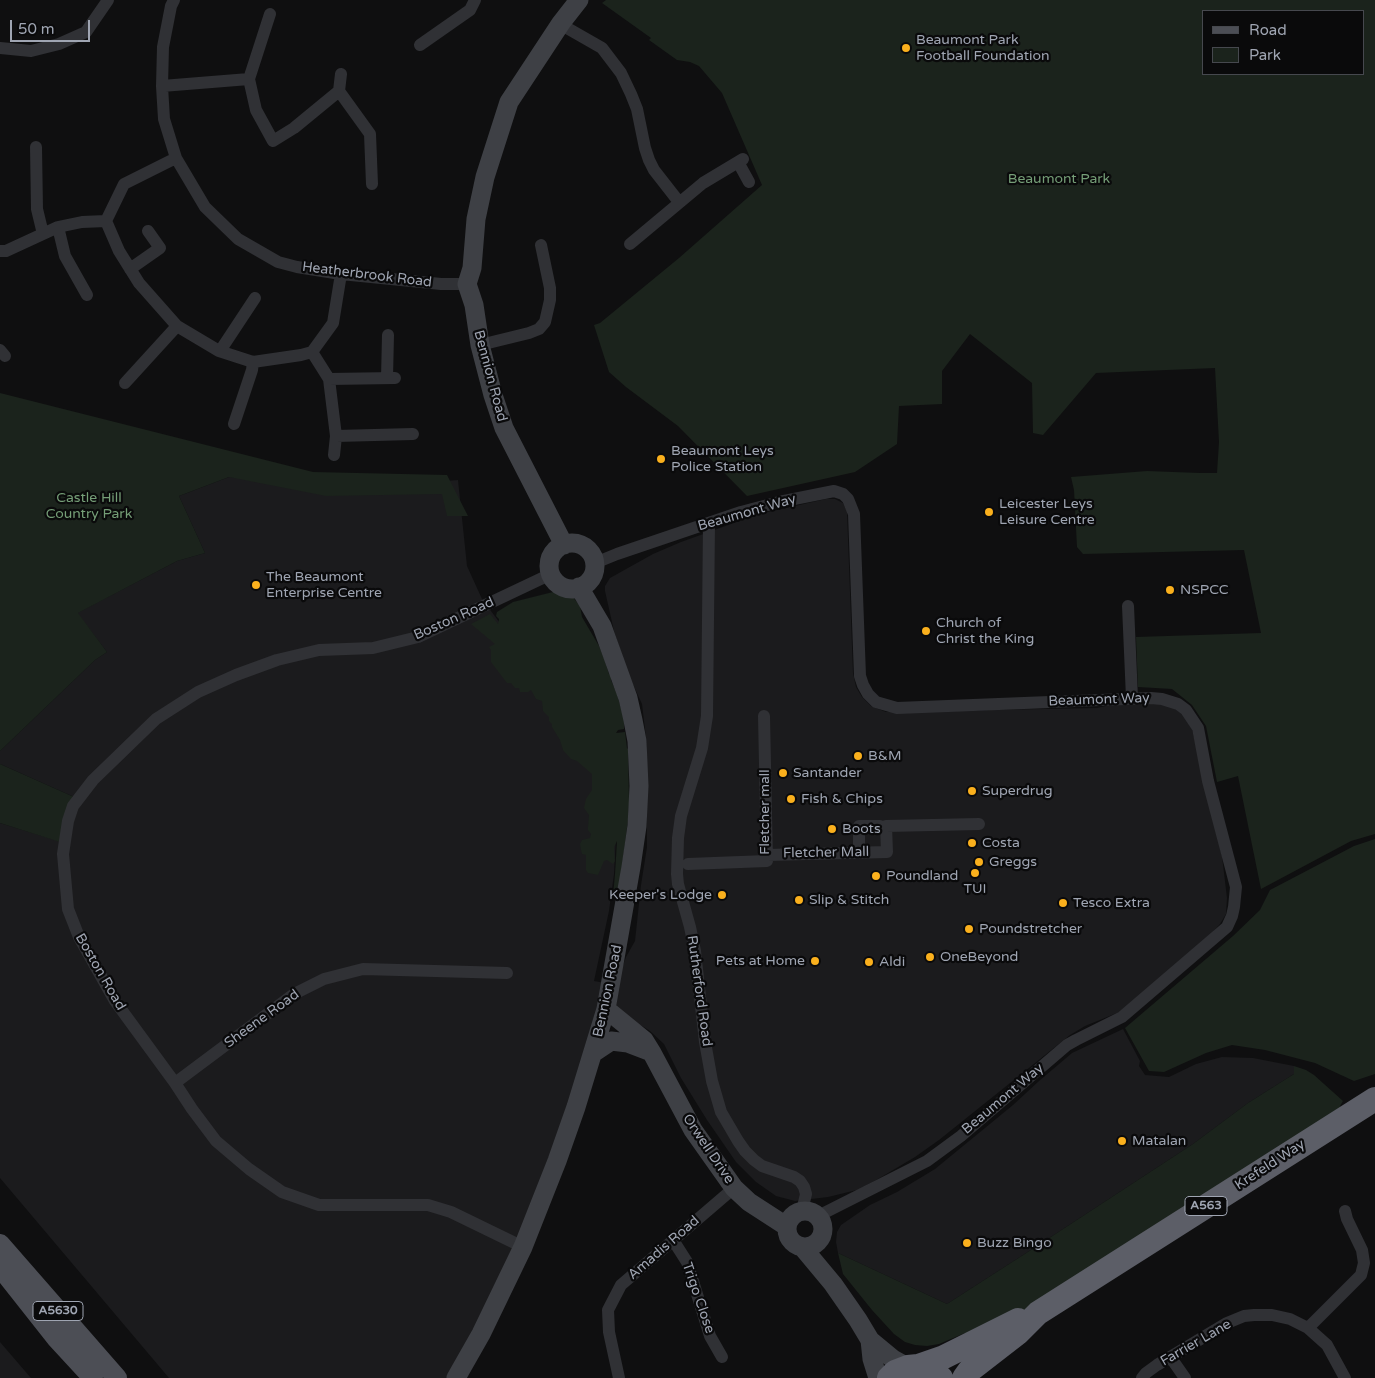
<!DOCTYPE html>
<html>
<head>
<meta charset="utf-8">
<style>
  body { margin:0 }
  #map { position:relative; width:1375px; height:1378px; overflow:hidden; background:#0f0f10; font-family:"Varela Round",sans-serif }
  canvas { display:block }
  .legend { position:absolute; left:1202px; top:10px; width:162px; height:65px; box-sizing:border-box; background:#0a0a0b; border:1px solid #46484e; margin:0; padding:6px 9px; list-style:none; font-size:15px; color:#9fa5b2 }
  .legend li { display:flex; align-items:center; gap:10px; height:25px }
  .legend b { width:25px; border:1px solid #46484e }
  .scale { position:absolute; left:10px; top:20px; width:80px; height:22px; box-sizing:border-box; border:2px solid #9fa5b2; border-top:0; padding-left:6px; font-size:15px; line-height:18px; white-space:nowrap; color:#9fa5b2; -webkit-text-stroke:4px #0a0a0b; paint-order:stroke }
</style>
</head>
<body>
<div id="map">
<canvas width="1375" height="1378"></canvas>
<ul class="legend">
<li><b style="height:6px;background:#4c4e55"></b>Road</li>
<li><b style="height:14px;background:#1b231c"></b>Park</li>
</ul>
<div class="scale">50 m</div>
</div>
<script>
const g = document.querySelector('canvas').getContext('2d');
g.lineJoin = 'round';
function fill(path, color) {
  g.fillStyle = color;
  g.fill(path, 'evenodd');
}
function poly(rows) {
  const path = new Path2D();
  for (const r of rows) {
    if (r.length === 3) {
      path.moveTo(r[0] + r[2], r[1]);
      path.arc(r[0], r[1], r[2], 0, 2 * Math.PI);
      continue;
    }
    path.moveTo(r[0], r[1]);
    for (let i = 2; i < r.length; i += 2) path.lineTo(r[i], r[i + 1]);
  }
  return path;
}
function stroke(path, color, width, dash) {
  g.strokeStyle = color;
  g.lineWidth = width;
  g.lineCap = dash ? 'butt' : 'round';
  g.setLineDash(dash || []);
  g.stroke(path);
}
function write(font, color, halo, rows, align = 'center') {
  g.font = font + ' "Varela Round",sans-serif';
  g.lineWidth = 4.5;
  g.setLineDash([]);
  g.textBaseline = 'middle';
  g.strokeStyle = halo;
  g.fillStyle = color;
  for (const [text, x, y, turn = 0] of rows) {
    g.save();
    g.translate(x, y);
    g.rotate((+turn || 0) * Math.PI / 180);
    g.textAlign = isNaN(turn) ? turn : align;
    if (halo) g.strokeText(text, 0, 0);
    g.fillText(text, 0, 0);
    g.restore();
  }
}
fill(poly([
  [229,477,432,482,458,480,467,566,482,599,541,678,611,750,614,771,615,800,616,837,614,874,609,911,594,981,611,984,576,1107,456,1378,169,1378,0,1178,0,823,59,841,74,797,0,764,0,751,95,660,107,652,77,613,177,561,205,553,179,496],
  [826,499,835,499,843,503,847,511,853,673,856,687,862,697,871,706,886,712,1097,708,1115,704,1148,702,1171,706,1183,715,1192,729,1222,856,1227,898,1226,914,1220,924,1210,935,1122,1011,1085,1026,1070,1035,939,1140,915,1157,861,1189,828,1197,795,1201,776,1196,756,1182,736,1162,707,1120,681,1078,664,1044,650,1031,642,1026,629,1021,618,1011,616,1004,618,979,626,957,635,941,641,885,647,847,647,746,642,704,629,676,614,631,605,591,605,586,610,578,653,554,681,542,759,514],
  [1123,1029,1140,1061,1139,1066,1145,1075,1169,1077,1196,1064,1222,1057,1253,1058,1294,1066,1294,1074,1248,1103,1193,1144,1034,1248,947,1304,838,1253,836,1242,837,1232,841,1225,870,1205,897,1192,935,1169,1013,1105,1039,1081,1072,1053],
  [0,1342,31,1378,0,1378]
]), '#1b1b1d');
fill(poly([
  [606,0,1375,0,1375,834,1351,841,1261,889,1238,776,1217,782,1206,726,1192,705,1172,689,1138,687,1136,637,1261,633,1244,550,1083,554,1077,547,1074,490,1071,477,1147,471,1200,473,1217,473,1219,442,1215,368,1096,373,1043,435,1033,433,1032,383,970,334,942,371,942,404,899,406,897,444,855,472,747,496,678,426,626,387,609,372,594,325,600,323,679,258,762,185,722,93,699,66,690,62,677,60,649,40,651,38,602,3],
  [1364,11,1364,74,1204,74,1204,11],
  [0,393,313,472,447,475,468,516,447,516,442,494,326,496,229,477,179,496,205,553,177,561,78,613,107,652,95,660,0,751],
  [553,592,559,592,572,596,580,606,582,617,599,646,604,658,609,674,611,675,611,680,617,694,624,719,624,729,618,730,616,733,625,732,627,748,628,749,629,803,628,820,618,897,613,896,615,874,617,841,614,847,615,861,613,864,607,860,604,861,598,875,588,873,586,870,586,855,582,854,581,850,580,844,582,840,590,838,591,834,588,830,588,827,589,815,584,808,586,799,592,790,592,774,577,761,571,759,563,750,560,740,552,727,552,724,549,721,549,717,543,711,542,701,536,699,531,690,528,692,520,692,519,688,515,688,511,683,507,683,491,662,491,650,489,647,495,644,471,624,490,614,498,624,499,619,496,616,497,612,513,602],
  [0,764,74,797,60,842,0,823],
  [1375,839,1375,1074,1354,1081,1315,1063,1265,1050,1232,1045,1206,1053,1164,1072,1149,1071,1125,1028,1233,936,1260,910,1270,890,1354,846],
  [1294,1066,1306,1070,1314,1075,1343,1101,1340,1106,1343,1112,1073,1283,1020,1313,968,1339,965,1333,939,1344,927,1346,915,1345,905,1342,894,1334,872,1310,843,1274,838,1253,947,1304,1034,1248,1193,1144,1248,1103,1294,1074]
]), '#1b231c');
stroke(poly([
  [174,0,171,6,163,47,162,86,164,119,176,158,205,207,238,239,278,262,297,267,341,274,441,284,467,284],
  [561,23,567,28,602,48,621,73,631,94,637,109,645,148,649,160,654,170,679,202],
  [420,45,470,10,475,0],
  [0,48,31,51,59,44,86,32,108,0],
  [249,79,270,14],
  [162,86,249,79,256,110,273,141,294,128,339,91,370,134,372,184],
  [339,91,341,74],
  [36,147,37,209,43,234],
  [176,158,124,184,106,221,119,251,139,283,177,326,219,351,253,362,301,355,312,352,333,323,341,274],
  [738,162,749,182],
  [58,227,65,256,87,295],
  [630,244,703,183,743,159],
  [0,251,6,251,58,227,82,222,106,221],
  [130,269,160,248,148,231],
  [480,345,529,333,539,329,545,322,550,300,550,288,541,245],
  [0,350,5,356],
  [220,351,255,298],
  [312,352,329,379,336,436,334,455],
  [387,378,388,335],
  [329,379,395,378],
  [125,383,177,326],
  [234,424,252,370,253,362],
  [336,436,413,434],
  [709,523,707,716,702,748,681,816,678,838,677,874,678,884,690,927,695,951,705,1042,712,1081,721,1112,738,1141,745,1151,754,1160,762,1166,794,1177,800,1181,804,1187,806,1194,802,1211],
  [595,563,617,554,741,512,779,502,834,491,843,494,848,499,854,514,860,676,863,685,868,694,876,702,897,708,1151,698,1162,699,1178,704,1186,710,1198,728,1208,781,1236,887,1234,907,1232,916,1227,927,1122,1017,1076,1040,1067,1045,961,1136,927,1161,818,1216],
  [1128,606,1132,698],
  [859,852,859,826,880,826],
  [767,855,887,852,886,826,979,824],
  [688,864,767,861,764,716],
  [175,1083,294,994,324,979,363,969,507,973],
  [673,1240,687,1262,710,1336,722,1357],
  [523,1247,451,1212,428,1205,319,1205,282,1192,249,1169,216,1141,192,1109,175,1083,115,1001,79,937,68,909,63,854,68,821,73,806,93,780,156,719,198,692,236,675,277,660,319,650,373,648,418,637,551,574],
  [1308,1328,1361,1275,1364,1263,1362,1250,1347,1219,1345,1211],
  [1171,1358,1185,1378],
  [619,1378,609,1332,608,1310,621,1285,734,1188],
  [1142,1378,1146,1373,1157,1365,1227,1323,1244,1316,1254,1315,1272,1315,1290,1319,1308,1328,1327,1345,1345,1378]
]), '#303135', 12);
stroke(poly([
  [572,566,23],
  [564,545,504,428,493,395,480,345,474,305,467,284,472,268,476,219,485,177,509,102,561,23,579,0],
  [606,1009,644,1040,652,1053,693,1130,734,1188,749,1202,786,1226],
  [593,1053,611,1041,628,1043,649,1051],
  [805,1229,18],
  [803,1248,833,1284,858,1320,870,1340,893,1359,902,1364,911,1367],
  [870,1340,872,1359,878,1378],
  [456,1378,481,1334,523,1247,557,1161,576,1107,606,1009,631,867,637,826,639,786,637,741,633,720,628,698,602,626,579,587]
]), '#3e4045', 19);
stroke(poly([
  [0,1244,117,1378],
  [0,1267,57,1339,93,1378]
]), '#4c4e55', 20);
stroke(poly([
  [918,1366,944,1357,1018,1320],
  [889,1378,895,1372,908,1367,918,1366,928,1369,936,1373,941,1378],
  [964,1378,969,1371,1018,1333,1038,1313,1375,1099]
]), '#5c5e67', 24);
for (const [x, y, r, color] of [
  [906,48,5,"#fab01d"],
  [661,459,5,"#fab01d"],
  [989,512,5,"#fab01d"],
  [256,585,5,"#fab01d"],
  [1170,590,5,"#fab01d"],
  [926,631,5,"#fab01d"],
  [858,756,5,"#fab01d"],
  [783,773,5,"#fab01d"],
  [972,791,5,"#fab01d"],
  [791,799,5,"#fab01d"],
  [832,829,5,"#fab01d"],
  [972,843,5,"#fab01d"],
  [979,862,5,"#fab01d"],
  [975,873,5,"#fab01d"],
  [876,876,5,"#fab01d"],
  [722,895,5,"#fab01d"],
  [799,900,5,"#fab01d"],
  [1063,903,5,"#fab01d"],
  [969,929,5,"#fab01d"],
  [930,957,5,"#fab01d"],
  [815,961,5,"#fab01d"],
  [869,962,5,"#fab01d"],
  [1122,1141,5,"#fab01d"],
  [967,1243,5,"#fab01d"]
]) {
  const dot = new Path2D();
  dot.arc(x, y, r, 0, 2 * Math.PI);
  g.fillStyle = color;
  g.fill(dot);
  stroke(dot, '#0a0a0b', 2);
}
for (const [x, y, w] of [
  [1206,1206,42],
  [58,1311,50]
]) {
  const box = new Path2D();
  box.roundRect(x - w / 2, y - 9.5, w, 19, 4);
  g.fillStyle = '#0a0a0b';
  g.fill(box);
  stroke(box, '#9fa5b2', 1);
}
write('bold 12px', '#9fa5b2', null, [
  ["A563",1206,1206],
  ["A5630",58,1311]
]);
write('14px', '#9fa5b2', '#0a0a0b', [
  ["Beaumont Park",916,40],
  ["Football Foundation",916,56],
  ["Beaumont Leys",671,451],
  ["Police Station",671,467],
  ["Leicester Leys",999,504],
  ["Leisure Centre",999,520],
  ["The Beaumont",266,577],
  ["Enterprise Centre",266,593],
  ["NSPCC",1180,590],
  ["Church of",936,623],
  ["Christ the King",936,639],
  ["B&M",868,756],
  ["Santander",793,773],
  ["Superdrug",982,791],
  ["Fish & Chips",801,799],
  ["Boots",842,829],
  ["Costa",982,843],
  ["Greggs",989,862],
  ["Poundland",886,876],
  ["TUI",975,889,"center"],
  ["Keeper's Lodge",712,895,"right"],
  ["Slip & Stitch",809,900],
  ["Tesco Extra",1073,903],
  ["Poundstretcher",979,929],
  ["OneBeyond",940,957],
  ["Pets at Home",805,961,"right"],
  ["Aldi",879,962],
  ["Matalan",1132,1141],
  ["Buzz Bingo",977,1243]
], 'left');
write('14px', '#759e77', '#0a0a0b', [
  ["Beaumont Park",1059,179],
  ["Castle Hill",89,498],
  ["Country Park",89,514]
]);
write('14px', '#9fa5b2', '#0a0a0b', [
  ["Heatherbrook Road",367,275,7],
  ["Bennion Road",490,376,75],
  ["Beaumont Way",747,513,-16],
  ["Boston Road",454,619,-24],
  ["Beaumont Way",1099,700,-2],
  ["Fletcher mall",765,812,-90],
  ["Fletcher Mall",826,853,-1],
  ["Boston Road",100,972,60],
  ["Bennion Road",608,991,-78],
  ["Rutherford Road",699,991,82],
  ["Sheene Road",262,1019,-36],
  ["Beaumont Way",1003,1099,-40],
  ["Orwell Drive",708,1149,56],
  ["Krefeld Way",1270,1165,-33],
  ["Amadis Road",664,1248,-41],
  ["Trigo Close",698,1298,71],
  ["Farrier Lane",1196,1343,-30]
]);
</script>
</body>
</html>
